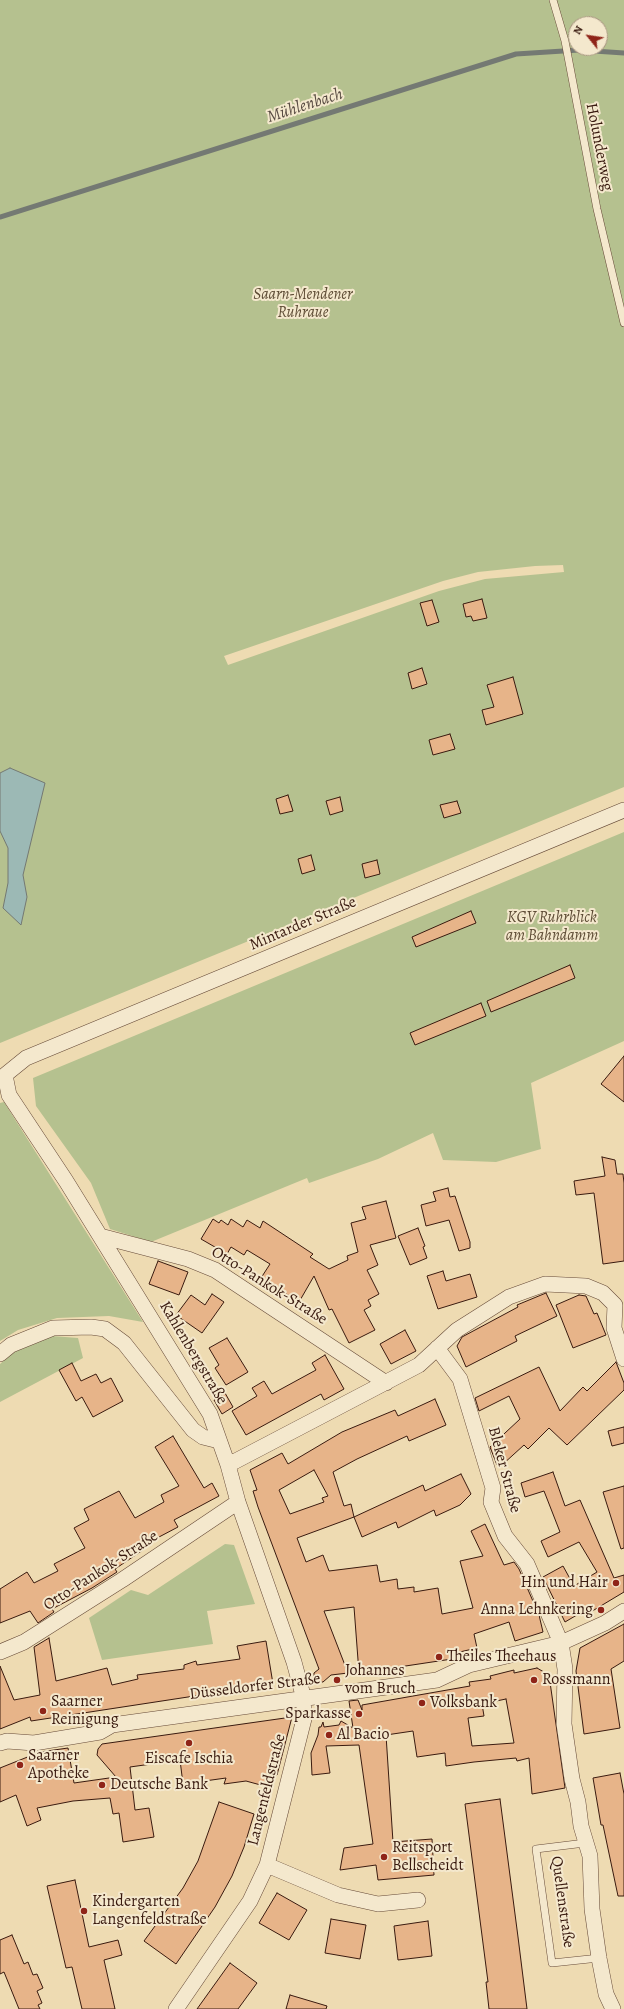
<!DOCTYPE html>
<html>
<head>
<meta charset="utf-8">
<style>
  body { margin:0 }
  #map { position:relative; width:624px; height:2009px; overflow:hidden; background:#eedbb2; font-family:Alegreya,serif }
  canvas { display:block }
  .north { position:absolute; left:568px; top:16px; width:40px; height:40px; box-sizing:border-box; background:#f4e8cd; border:1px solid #a99681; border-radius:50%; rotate:300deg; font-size:11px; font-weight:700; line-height:16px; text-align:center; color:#391a0f }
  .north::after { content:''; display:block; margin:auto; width:14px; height:18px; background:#8f2418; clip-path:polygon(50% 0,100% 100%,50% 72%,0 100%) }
</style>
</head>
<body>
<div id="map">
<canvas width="624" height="2009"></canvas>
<div class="north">N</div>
</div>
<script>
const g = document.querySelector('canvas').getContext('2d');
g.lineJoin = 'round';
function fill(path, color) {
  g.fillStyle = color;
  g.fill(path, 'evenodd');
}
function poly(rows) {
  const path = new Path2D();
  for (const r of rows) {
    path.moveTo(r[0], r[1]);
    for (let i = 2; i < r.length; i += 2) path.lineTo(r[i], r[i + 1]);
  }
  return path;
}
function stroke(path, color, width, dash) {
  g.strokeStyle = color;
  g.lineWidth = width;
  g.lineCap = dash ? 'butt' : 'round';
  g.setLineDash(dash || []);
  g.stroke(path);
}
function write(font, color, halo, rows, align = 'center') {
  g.font = font + ' Alegreya,serif';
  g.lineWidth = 4;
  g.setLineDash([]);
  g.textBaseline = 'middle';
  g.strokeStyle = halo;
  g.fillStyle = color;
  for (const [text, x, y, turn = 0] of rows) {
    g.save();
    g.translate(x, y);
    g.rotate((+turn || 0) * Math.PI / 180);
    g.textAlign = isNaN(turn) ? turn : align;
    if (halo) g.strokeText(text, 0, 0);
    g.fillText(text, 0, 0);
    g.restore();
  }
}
fill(poly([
  [0,0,624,0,624,787,0,1043],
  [576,24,600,24,600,48,576,48],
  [563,565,564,572,485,579,439,591,228,665,224,656,443,581,478,572,535,566],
  [624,832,624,1041,531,1083,541,1149,496,1162,443,1160,433,1133,378,1159,309,1183,307,1178,151,1242,110,1229,91,1183,36,1106,33,1078],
  [4,1102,143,1322,109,1316,57,1318,18,1330,0,1341,0,1103],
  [52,1336,78,1338,83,1358,0,1402,0,1364,16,1350],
  [225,1544,234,1545,255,1604,207,1611,213,1644,102,1660,89,1618,131,1590,148,1595]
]), '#b5c18f');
const water = poly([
  [10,768,45,783,23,875,27,897,21,925,3,908,8,883,8,848,0,831,0,773,10,768]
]);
fill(water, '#9cb9b5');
stroke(water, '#747973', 1);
stroke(poly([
  [0,217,516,54,579,50,624,53]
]), '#747973', 5);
const building = poly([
  [482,599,487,618,473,621,471,616,466,617,463,604,482,599],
  [432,600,439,622,427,626,420,603,432,600],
  [422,668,427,684,412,689,408,673,422,668],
  [513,677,523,714,486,725,482,710,494,707,487,685,513,677],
  [450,734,455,749,433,755,429,740,450,734],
  [288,795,293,811,280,814,276,799,288,795],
  [340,797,343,811,330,815,326,801,340,797],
  [457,801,461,813,444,818,440,805,457,801],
  [311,855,315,870,302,874,298,859,311,855],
  [377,860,380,874,365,878,362,864,377,860],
  [471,911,476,923,416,947,412,937,471,911],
  [570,965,575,978,491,1012,487,1001,570,965],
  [481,1003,486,1016,415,1045,410,1033,481,1003],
  [624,1056,624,1102,601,1084,624,1056],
  [602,1157,615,1160,617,1174,623,1174,624,1183,624,1261,603,1264,594,1193,576,1195,574,1181,605,1176,602,1157],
  [448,1188,450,1197,455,1196,470,1242,470,1248,459,1251,449,1220,426,1226,421,1205,436,1201,433,1192,448,1188],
  [386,1201,396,1238,370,1245,378,1265,367,1270,379,1294,368,1300,371,1306,364,1310,375,1330,349,1343,332,1309,329,1310,314,1276,299,1302,261,1278,270,1264,247,1250,244,1255,231,1247,227,1254,201,1239,213,1219,219,1223,221,1220,228,1225,231,1219,243,1227,247,1220,260,1228,263,1221,313,1254,310,1257,329,1269,348,1260,347,1256,358,1252,351,1223,366,1219,362,1207,386,1201],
  [418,1228,425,1246,423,1247,427,1258,410,1265,398,1236,418,1228],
  [158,1261,188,1272,179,1295,149,1284,158,1261],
  [443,1271,446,1281,470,1274,477,1297,438,1309,427,1276,443,1271],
  [546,1293,557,1316,515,1336,517,1341,466,1367,457,1346,462,1337,518,1307,517,1305,546,1293],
  [212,1294,224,1302,202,1333,176,1315,191,1295,205,1305,212,1294],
  [579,1295,586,1296,594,1314,597,1313,606,1335,573,1348,556,1305,579,1295],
  [405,1330,416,1351,391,1364,380,1344,405,1330],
  [227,1338,248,1372,226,1385,215,1368,219,1365,209,1348,227,1338],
  [325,1355,344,1389,324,1400,321,1394,246,1435,232,1411,257,1396,252,1388,264,1381,272,1394,316,1370,312,1363,325,1355],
  [616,1362,624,1383,624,1390,567,1445,549,1428,528,1449,524,1445,502,1465,497,1465,490,1447,520,1419,509,1396,479,1411,475,1398,539,1367,560,1411,583,1387,587,1391,616,1362],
  [72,1363,81,1381,96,1374,101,1383,111,1378,123,1401,93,1417,82,1397,76,1401,59,1370,72,1363],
  [225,1393,233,1407,222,1414,214,1400,225,1393],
  [435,1399,446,1425,409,1441,407,1436,357,1459,333,1472,344,1506,351,1504,354,1517,297,1538,306,1562,323,1555,329,1571,377,1565,380,1582,397,1579,398,1589,414,1587,414,1592,438,1588,442,1614,473,1608,460,1561,483,1556,471,1531,485,1524,504,1565,514,1562,519,1569,539,1615,543,1632,515,1641,509,1622,474,1634,477,1648,451,1654,452,1659,359,1673,354,1607,324,1611,348,1673,331,1675,323,1682,317,1682,314,1678,314,1673,319,1669,258,1507,253,1491,257,1490,250,1470,282,1453,288,1464,342,1432,395,1410,398,1416,435,1399],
  [314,1470,328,1496,322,1498,324,1502,290,1514,279,1490,314,1470],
  [624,1427,624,1443,612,1446,608,1431,624,1427],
  [173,1436,204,1488,212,1483,219,1496,174,1520,178,1527,140,1547,143,1550,115,1569,117,1572,92,1588,52,1609,54,1612,38,1623,30,1611,0,1623,0,1589,27,1572,34,1583,58,1571,54,1564,85,1548,74,1528,89,1520,84,1509,119,1491,135,1518,164,1502,161,1495,179,1486,155,1447,173,1436],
  [553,1472,565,1506,580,1500,614,1578,624,1575,624,1592,589,1613,587,1609,565,1622,543,1577,563,1566,574,1586,597,1572,579,1542,548,1557,541,1541,560,1532,544,1491,525,1497,521,1483,553,1472],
  [461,1474,471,1494,460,1505,436,1516,434,1510,398,1528,396,1522,362,1537,354,1517,423,1485,425,1491,461,1474],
  [624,1486,624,1548,621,1549,603,1492,624,1486],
  [624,1624,624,1661,611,1669,620,1728,584,1734,576,1671,580,1648,624,1624],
  [49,1638,56,1681,107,1668,112,1685,138,1679,137,1675,184,1669,184,1665,196,1661,197,1665,240,1659,237,1646,266,1641,273,1684,31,1721,30,1717,0,1729,0,1666,14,1700,40,1695,34,1647,49,1638],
  [537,1668,549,1675,565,1788,532,1794,529,1758,517,1761,516,1758,474,1762,446,1766,445,1753,417,1757,413,1731,386,1735,393,1842,432,1839,434,1875,378,1880,376,1865,340,1870,344,1848,373,1844,359,1745,326,1746,330,1773,312,1775,311,1753,318,1735,319,1727,321,1727,323,1722,324,1727,339,1725,341,1721,353,1728,349,1701,358,1700,362,1710,362,1705,470,1686,469,1682,491,1679,490,1676,514,1670,514,1673,537,1668],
  [506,1699,514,1743,472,1746,468,1718,484,1716,482,1704,506,1699],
  [292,1717,277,1775,272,1773,268,1787,246,1781,224,1784,226,1778,183,1784,180,1760,130,1767,135,1810,149,1808,154,1837,123,1842,119,1813,113,1814,110,1798,73,1801,37,1808,41,1820,27,1826,16,1795,0,1802,0,1768,40,1752,68,1748,74,1783,116,1777,97,1755,98,1749,102,1744,292,1717],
  [620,1773,624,1794,624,1896,618,1896,603,1825,601,1825,593,1778,620,1773],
  [500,1799,518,1937,527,2009,489,2009,486,1982,488,1982,465,1804,500,1799],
  [219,1802,254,1814,244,1847,232,1876,215,1907,176,1964,144,1941,183,1888,198,1861,219,1802],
  [75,1880,89,1947,118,1940,122,1955,104,1960,115,2009,82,2009,72,1967,66,1968,47,1886,75,1880],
  [277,1893,307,1910,289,1940,259,1923,277,1893],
  [331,1919,366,1925,360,1959,325,1953,331,1919],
  [428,1921,432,1956,398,1960,394,1926,428,1921],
  [12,1935,24,1964,28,1962,33,1975,37,1974,43,1988,37,1991,42,2003,38,2005,40,2009,19,2009,4,1972,0,1974,0,1940,12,1935],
  [230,1963,257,1983,238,2009,197,2009,230,1963],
  [290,1995,327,2006,326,2009,286,2009,290,1995]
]);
fill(building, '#e7b489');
stroke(building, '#391a0f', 1);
const lane = poly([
  [553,0,565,41,597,209,624,323],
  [585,1843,536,1849,552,1963,599,1958]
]);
const street = poly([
  [100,1236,188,1259,215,1270,386,1383],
  [615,1305,614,1328,624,1359],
  [437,1348,460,1379,493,1488,491,1502,505,1536,527,1564,561,1643,565,1669,564,1724,572,1779,578,1802,581,1826,590,1856,592,1909,599,1958,606,1994,613,2009],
  [0,1354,11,1345,53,1328,91,1327,105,1329,124,1343,193,1430,203,1437,219,1441],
  [228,1465,419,1365,457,1330,509,1297,545,1284,586,1286,603,1293,615,1305],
  [0,1652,24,1642,122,1580,238,1502],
  [0,1743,7,1741,34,1743,100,1732,112,1725,437,1680,469,1665,561,1643,605,1623,624,1611],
  [267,1865,338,1895,378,1904,418,1900],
  [176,2009,250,1901,267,1865,304,1719,304,1699,294,1662,238,1502,228,1465,210,1414,66,1181,9,1095,5,1075,26,1058,624,810]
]);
stroke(lane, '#664a38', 8);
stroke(street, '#664a38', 16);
stroke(lane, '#f4e8cd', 7);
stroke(street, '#f4e8cd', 15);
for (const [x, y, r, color] of [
  [616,1583,4,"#8f2418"],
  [601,1610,4,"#8f2418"],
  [439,1657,4,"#8f2418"],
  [337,1680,4,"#8f2418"],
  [534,1680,4,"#8f2418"],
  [422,1703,4,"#8f2418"],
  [43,1711,4,"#8f2418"],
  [359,1714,4,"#8f2418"],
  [329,1735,4,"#8f2418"],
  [189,1743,4,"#8f2418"],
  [20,1765,4,"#8f2418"],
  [102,1785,4,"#8f2418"],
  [384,1857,4,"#8f2418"],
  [84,1911,4,"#8f2418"]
]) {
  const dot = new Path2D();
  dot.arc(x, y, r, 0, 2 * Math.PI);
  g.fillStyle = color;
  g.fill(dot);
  stroke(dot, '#f4e8cd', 1.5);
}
write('16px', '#391a0f', '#f4e8cd', [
  ["Holunderweg",599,147,79],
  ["Mintarder Straße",303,924,-23],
  ["Otto-Pankok-Straße",269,1286,32],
  ["Kahlenbergstraße",193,1353,59],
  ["Bleker Straße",504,1470,75],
  ["Otto-Pankok-Straße",101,1571,-33],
  ["Düsseldorfer Straße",255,1687,-7],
  ["Langenfeldstraße",267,1790,-76],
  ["Quellenstraße",562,1902,82]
]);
write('italic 16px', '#5e4c35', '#f4e8cd', [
  ["Saarn-Mendener",303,295],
  ["Ruhraue",303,313],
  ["KGV Ruhrblick",552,918],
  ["am Bahndamm",552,936]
]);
write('16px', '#391a0f', '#f4e8cd', [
  ["Hin und Hair",608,1583,"right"],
  ["Anna Lehnkering",593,1610,"right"],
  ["Theiles Theehaus",447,1657],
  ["Johannes",345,1671],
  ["vom Bruch",345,1689],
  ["Rossmann",542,1680],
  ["Saarner",51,1702],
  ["Reinigung",51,1720],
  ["Volksbank",430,1703],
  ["Sparkasse",351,1714,"right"],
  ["Al Bacio",337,1735],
  ["Saarner",28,1756],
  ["Apotheke",28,1774],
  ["Eiscafe Ischia",189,1759,"center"],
  ["Deutsche Bank",110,1785],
  ["Reitsport",392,1848],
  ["Bellscheidt",392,1866],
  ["Kindergarten",92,1902],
  ["Langenfeldstraße",92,1920]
], 'left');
write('italic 17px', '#574a41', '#f4e8cd', [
  ["Mühlenbach",305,106,-18]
]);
</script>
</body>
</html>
